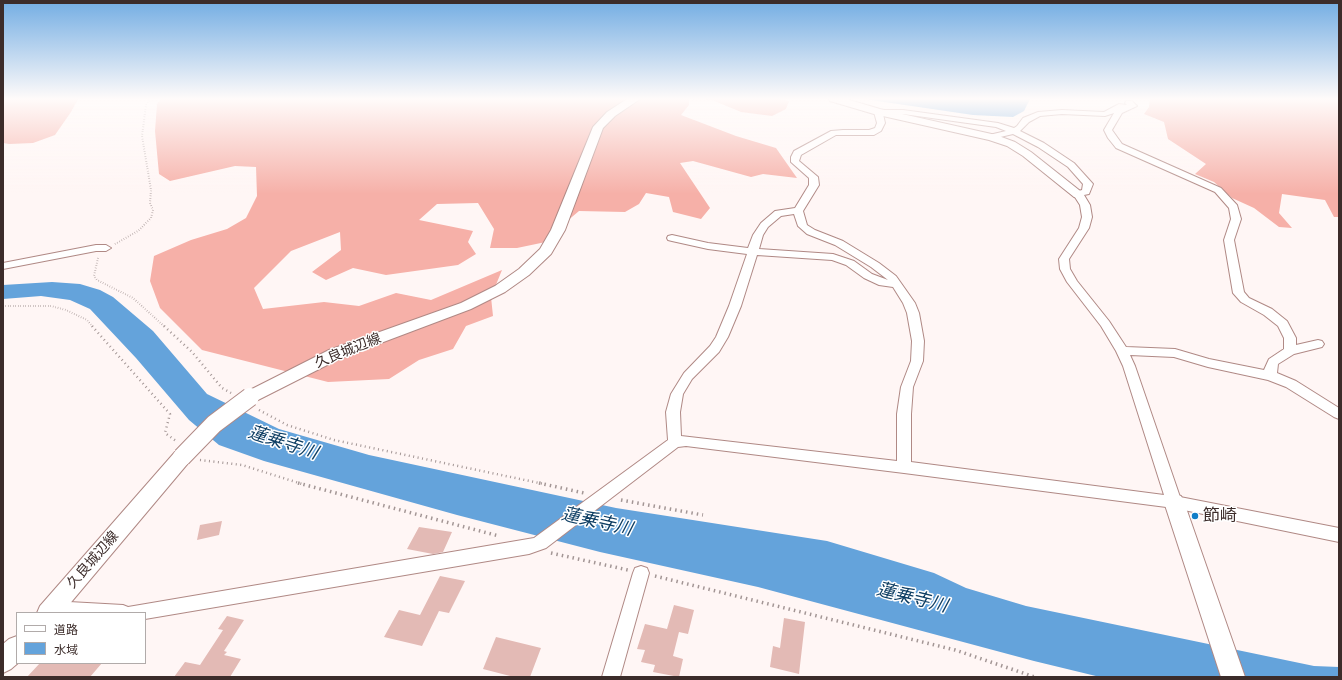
<!DOCTYPE html>
<html>
<head>
<meta charset="utf-8">
<style>
  body { margin:0 }
  #map { position:relative; width:1342px; height:680px; overflow:hidden; background:#fff6f5; font-family:"IBM Plex Sans","Noto Sans JP",sans-serif }
  canvas { display:block }
  .frame { position:absolute; inset:0; border:4px solid #3c2c2a; pointer-events:none }
  .legend { position:absolute; left:16px; top:612px; width:130px; height:52px; box-sizing:border-box; background:#fff; border:1px solid #b1abaa; margin:0; padding:5px 7px; list-style:none; font-size:12px; color:#3c2c2a }
  .legend li { display:flex; align-items:center; gap:8px; height:20px }
  .legend b { width:20px; border:1px solid #b1abaa }
</style>
</head>
<body>
<div id="map">
<canvas width="1342" height="680"></canvas>
<div class="frame"></div>
<ul class="legend">
<li><b style="height:5px;background:#fff"></b>道路</li>
<li><b style="height:11px;background:#64a3db"></b>水域</li>
</ul>
</div>
<script>
const g = document.querySelector('canvas').getContext('2d');
g.lineJoin = 'round';
function fill(path, color) {
  g.fillStyle = color;
  g.fill(path, 'evenodd');
}
function poly(rows) {
  const path = new Path2D();
  for (const r of rows) {
    path.moveTo(r[0], r[1]);
    for (let i = 2; i < r.length; i += 2) path.lineTo(r[i], r[i + 1]);
  }
  return path;
}
function stroke(path, color, width, dash) {
  g.strokeStyle = color;
  g.lineWidth = width;
  g.lineCap = dash ? 'butt' : 'round';
  g.setLineDash(dash || []);
  g.stroke(path);
}
function write(font, color, halo, rows, align = 'center') {
  g.font = font + ' "IBM Plex Sans","Noto Sans JP",sans-serif';
  g.lineWidth = 3;
  g.setLineDash([]);
  g.textBaseline = 'middle';
  g.strokeStyle = halo;
  g.fillStyle = color;
  for (const [text, x, y, turn = 0] of rows) {
    g.save();
    g.translate(x, y);
    g.rotate((+turn || 0) * Math.PI / 180);
    g.textAlign = isNaN(turn) ? turn : align;
    if (halo) g.strokeText(text, 0, 0);
    g.fillText(text, 0, 0);
    g.restore();
  }
}
fill(poly([
  [3,99,78,99,71,112,55,135,33,143,9,144,3,143],
  [161,99,689,99,689,105,681,115,736,136,776,148,797,178,763,174,751,177,693,161,680,163,710,208,701,219,673,212,669,197,646,193,639,204,625,212,579,211,566,222,560,239,517,248,490,248,494,229,478,203,437,204,419,220,473,231,468,242,476,254,458,265,386,275,353,268,326,280,312,272,341,250,340,232,291,251,254,288,263,309,324,302,359,306,396,293,431,300,502,270,491,297,493,316,466,326,453,349,419,360,389,379,328,382,202,350,160,308,150,281,154,256,191,240,227,229,246,218,257,196,256,167,235,166,170,181,159,174,155,131,157,104],
  [693,99,780,99,789,101,786,109,772,116,741,112,712,100],
  [1150,99,1339,99,1339,217,1334,217,1325,200,1282,194,1279,213,1292,228,1279,227,1254,208,1232,198,1214,182,1195,174,1206,164,1168,139,1164,122,1144,114,1149,107]
]), '#f6b0a8');
fill(poly([
  [864,99,1030,99,1024,111,1013,117,973,115],
  [52,282,80,284,100,290,113,297,153,331,207,394,279,429,369,455,616,508,827,541,934,573,966,588,1026,606,1314,666,1339,667,1339,677,1100,677,1034,661,758,587,600,552,457,515,264,461,219,445,189,420,136,358,90,309,70,300,41,296,3,299,3,285]
]), '#64a3db');
fill(poly([
  [222,521,219,535,197,540,200,525],
  [419,527,452,532,443,552,433,554,407,549],
  [440,576,465,581,449,613,439,611,422,646,384,637,399,610,420,615],
  [674,605,694,610,688,634,679,632,673,656,683,659,679,677,653,672,655,665,641,662,645,650,637,649,645,624,667,629],
  [227,616,244,620,224,651,227,652,224,655,241,659,230,677,174,677,185,662,200,665,223,630,218,629],
  [784,618,805,622,799,674,770,667,773,646,780,648],
  [496,637,541,648,530,677,514,677,483,669],
  [40,663,102,663,90,677,27,677]
]), '#e3bab5');
const street = poly([
  [1126,101,1132,101,1137,106,1122,113,1112,130,1122,144,1221,188,1237,205,1241,219,1234,240,1244,292,1249,298,1272,309,1287,321,1296,338,1296,345,1318,340,1322,341,1324,344,1322,347,1294,354,1278,364,1277,373,1296,381,1339,408,1339,419,1334,417,1286,387,1268,380,1208,367,1174,357,1130,355,1135,366,1180,497,1339,528,1339,542,1174,508,904,473,686,446,678,447,546,548,529,554,145,619,145,613,44,613,43,609,45,603,51,601,123,605,128,607,534,538,668,440,666,412,671,394,684,373,710,346,716,337,729,306,747,254,708,249,672,241,668,240,667,238,668,236,672,235,708,243,748,248,753,235,761,223,775,211,795,208,809,185,809,178,791,162,791,157,794,151,831,131,843,130,869,130,875,128,877,123,874,112,875,110,903,110,998,123,1014,128,1017,126,1023,118,1038,112,1062,110,1104,112,1119,104,1127,105,1125,103,1126,101],
  [1114,113,1104,130,1108,138,1116,148,1215,192,1229,208,1231,219,1224,240,1233,293,1241,302,1264,315,1278,326,1284,338,1284,349,1269,359,1264,370,1209,359,1175,349,1126,347,1109,321,1077,281,1070,269,1069,259,1089,228,1092,217,1090,205,1084,195,1089,194,1093,184,1074,163,1044,143,1020,131,1029,122,1040,116,1062,114,1105,116,1114,113],
  [883,114,903,114,996,127,1006,131,989,135,988,137,989,139,992,139,1013,134,1038,147,1068,167,1083,184,1082,190,1075,192,1073,194,1080,205,1082,217,1079,228,1059,259,1060,269,1067,282,1101,326,1116,351,1123,366,1164,495,911,462,911,414,913,387,923,361,924,341,919,313,915,303,896,276,879,263,843,241,815,230,807,225,803,211,819,185,818,177,799,161,801,155,836,135,874,135,881,131,885,123,883,114],
  [794,214,798,226,807,234,835,245,871,267,888,280,872,274,854,261,833,254,759,249,763,235,768,227,781,216,794,214],
  [757,255,832,260,846,265,864,278,879,285,893,287,903,303,907,313,912,341,911,361,901,387,897,414,897,461,681,436,680,412,683,394,692,379,719,352,728,337,741,306,757,255],
  [96,245,106,245,111,248,106,251,96,251,3,269,3,263,96,245],
  [641,566,647,568,649,573,620,677,602,677,633,573,635,568,641,566]
]);
const secondary = poly([
  [627,99,640,99,615,116,603,128,565,230,551,254,529,275,505,292,471,309,341,358,256,401,250,403,244,401,241,397,244,393,329,350,461,303,495,286,519,269,540,249,551,230,593,127,607,112,627,99],
  [829,99,846,99,880,109,996,135,1015,142,1031,152,1084,194,1082,197,1078,198,1074,197,1023,156,1007,146,989,140,874,114,830,101,829,99],
  [182,450,189,452,191,457,189,462,62,613,37,613,40,606,175,452,182,450],
  [1174,494,1181,496,1184,502,1245,677,1221,677,1164,502,1167,496,1174,494],
  [17,636,18,663,11,669,3,673,3,644,9,639,17,636]
]);
stroke(street, '#b08985', 2);
stroke(secondary, '#b08985', 2);
stroke(poly([
  [115,244,138,231,151,218,153,210,150,203,151,190,142,136,146,105,150,99],
  [98,258,94,276,97,280,133,298,165,327],
  [3,306,51,306,66,310,87,320,93,327]
]), '#a39695', 2, [0.5, 2]);
stroke(poly([
  [92,326,170,414,165,433,176,441],
  [164,326,192,352,222,388,231,393],
  [259,410,287,425,334,440,544,484],
  [200,460,242,465,302,484]
]), '#a39695', 2.5, [1, 3.5]);
stroke(poly([
  [298,483,499,536],
  [539,483,584,493],
  [621,500,703,515],
  [551,553,628,570],
  [655,576,955,650,1035,677]
]), '#a39695', 3.5, [1.5, 4]);
fill(street, '#fff');
fill(secondary, '#fff');
const secondaryBridge = poly([
  [182,457,214,424,250,397]
]);
stroke(secondaryBridge, '#b08985', 20, []);
stroke(secondaryBridge, '#fff', 18);
const sky = g.createLinearGradient(0, 0, 0, 194);
sky.addColorStop(0, '#73ade3');
sky.addColorStop(0.51, '#fffbfa');
sky.addColorStop(1, '#fffbfa00');
g.fillStyle = sky;
g.fillRect(0, 0, 1342, 194);
for (const [x, y, r, color] of [
  [1195,516,4,"#117ec8"]
]) {
  const dot = new Path2D();
  dot.arc(x, y, r, 0, 2 * Math.PI);
  g.fillStyle = color;
  g.fill(dot);
  stroke(dot, '#fff', 1.5);
}
write('14px', '#3c2c2a', '#fff', [
  ["久良城辺線",348,351,-22],
  ["久良城辺線",93,560,-49]
]);
write('17px', '#3c2c2a', '#fff', [
  ["節崎",1203,516]
], 'left');
write('italic 18px', '#0f3f64', '#fff', [
  ["蓮乗寺川",283,443,18],
  ["蓮乗寺川",597,522,13],
  ["蓮乗寺川",912,598,14]
]);
</script>
</body>
</html>
